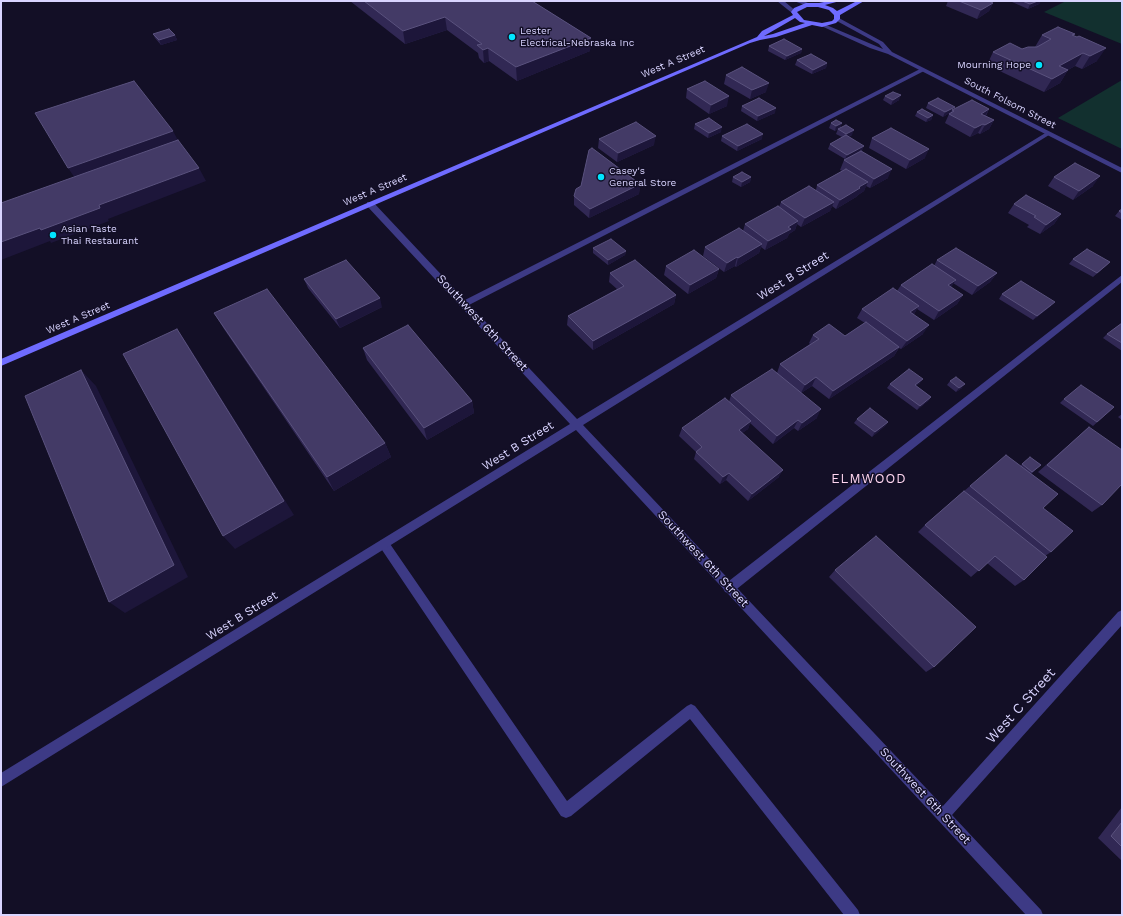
<!DOCTYPE html>
<html>
<head>
<meta charset="utf-8">
<style>
  body { margin:0 }
  #map { position:relative; width:1123px; height:916px; overflow:hidden; background:#130f26; font-family:"Work Sans",sans-serif }
  canvas { display:block }
  .frame { position:absolute; inset:0; border:2px solid #d9d4ff; pointer-events:none }
</style>
</head>
<body>
<div id="map">
<canvas width="1123" height="916"></canvas>
<div class="frame"></div>
</div>
<script>
const g = document.querySelector('canvas').getContext('2d');
g.lineJoin = 'round';
function fill(path, color) {
  g.fillStyle = color;
  g.fill(path, 'evenodd');
}
function poly(rows) {
  const path = new Path2D();
  for (const r of rows) {
    path.moveTo(r[0], r[1]);
    for (let i = 2; i < r.length; i += 2) path.lineTo(r[i], r[i + 1]);
  }
  return path;
}
function stroke(path, color, width, dash) {
  g.strokeStyle = color;
  g.lineWidth = width;
  g.lineCap = dash ? 'butt' : 'round';
  g.setLineDash(dash || []);
  g.stroke(path);
}
function write(font, color, halo, rows, align = 'center') {
  g.font = font + ' "Work Sans",sans-serif';
  g.lineWidth = 3;
  g.setLineDash([]);
  g.textBaseline = 'middle';
  g.strokeStyle = halo;
  g.fillStyle = color;
  for (const [text, x, y, turn = 0] of rows) {
    g.save();
    g.translate(x, y);
    g.rotate((+turn || 0) * Math.PI / 180);
    g.textAlign = isNaN(turn) ? turn : align;
    if (halo) g.strokeText(text, 0, 0);
    g.fillText(text, 0, 0);
    g.restore();
  }
}
fill(poly([
  [1066,1,1122,1,1122,44,1044,12],
  [1122,80,1122,149,1058,118]
]), '#12302f');
fill(poly([
  [922,68,924,69,924,71,467,306,461,306,460,304,461,302,922,68],
  [1122,275,1122,282,733,592,729,593,725,592,723,588,725,584,1122,275],
  [384,539,388,541,567,801,687,706,691,704,695,706,858,910,860,915,844,915,690,719,571,816,566,818,561,816,380,547,379,544,380,541,384,539]
]), '#3d3a85');
fill(poly([
  [1047,132,1049,133,1049,135,583,425,943,806,1118,612,1122,610,1122,625,952,815,1041,910,1043,915,1026,915,576,430,1,787,1,773,570,424,367,206,367,202,373,202,577,419,1047,132]
]), '#3d3a85');
fill(poly([
  [777,1,784,1,797,12,792,13,777,1],
  [794,1,803,1,813,5,810,7,794,1],
  [837,17,883,42,892,52,1122,168,1122,173,888,54,870,48,819,25,824,24,883,49,879,44,835,20,834,19,837,17]
]), '#3d3a85');
fill(poly([
  [829,1,840,1,825,5,833,8,837,11,857,1,864,1,840,15,840,19,836,23,822,27,812,25,776,37,760,40,750,43,1,366,1,359,757,37,762,31,793,15,791,12,794,8,806,3,819,3,829,1],
  [807,7,818,7,829,10,834,15,834,19,832,21,822,23,804,20,797,12,807,7],
  [795,18,800,22,805,23,773,34,764,36,795,18]
]), '#6f6bff');
fill(poly([
  [350,1,532,1,591,38,590,51,517,81,489,61,484,63,479,58,478,53,447,30,405,44],
  [948,1,989,1,993,3,989,11,977,19,946,6],
  [1012,1,1041,1,1039,4,1028,9,1012,2],
  [153,34,175,35,177,40,161,45,155,38],
  [1042,35,1074,36,1097,61,1082,69,1075,66,1068,70,1060,83,1044,92,987,65,993,52,1022,49,1035,47],
  [769,46,802,49,801,53,785,60,768,51],
  [797,60,827,63,826,68,812,74,795,65],
  [726,75,766,92,750,99,724,84],
  [687,89,727,106,709,114,686,98],
  [885,96,899,100,891,105,883,100],
  [928,103,955,107,954,109,989,109,986,116,994,120,989,129,980,134,978,133,970,137,945,123,949,114,951,112,943,117,926,108],
  [742,106,775,113,757,121,741,111],
  [917,112,933,115,931,120,926,122,915,116],
  [831,123,842,123,840,128,852,135,848,137,888,178,870,188,866,186,864,191,858,195,856,197,836,209,832,206,830,211,801,227,797,224,795,230,789,234,787,238,765,250,761,247,759,253,736,267,735,266,724,272,703,256,705,247,743,231,745,224,779,207,781,202,816,190,817,185,842,171,840,170,844,160,845,159,828,149,830,144,842,137,836,134,838,129,835,131,829,128],
  [695,124,721,132,708,138,694,129],
  [722,136,762,139,737,151,721,141],
  [872,138,925,158,906,169,869,148],
  [599,139,654,145,617,162,598,148],
  [733,177,751,177,750,182,741,187,732,182],
  [1054,177,1093,186,1073,200,1048,186],
  [640,184,639,194,589,218,574,205,574,196],
  [1014,204,1061,214,1054,224,1040,234,1027,227,1029,225,1008,213],
  [1122,209,1122,220,1115,216,1119,211],
  [593,248,626,251,625,255,608,265,593,253],
  [1073,259,1110,262,1106,266,1093,277,1069,264],
  [937,260,997,273,990,282,972,295,953,283,951,287,963,295,957,304,934,320,917,309,914,314,923,334,901,349,899,348,894,356,829,399,812,386,801,393,817,418,798,431,794,428,773,444,750,423,748,429,742,433,779,477,748,501,726,480,720,484,694,459,696,452,679,436,682,428,729,402,731,395,777,373,780,364,810,344,809,343,813,335,845,336,865,323,857,318,862,309,897,291,901,285,934,266],
  [666,266,719,269,716,278,688,294,664,275],
  [610,273,676,295,674,304,593,350,567,325,568,316,617,289,609,282],
  [304,279,382,307,340,328,308,288],
  [1002,294,1051,306,1033,320,999,299],
  [214,313,385,443,391,457,334,491,224,329],
  [1122,323,1122,351,1103,338,1107,334],
  [363,348,472,401,474,413,427,440,367,360],
  [950,381,962,388,956,392,947,385],
  [920,383,916,386,931,397,928,401,917,410,887,388,890,384],
  [1064,399,1114,407,1093,426,1060,403],
  [1122,414,1122,420,1118,417],
  [857,419,888,422,885,426,872,437,854,423],
  [1089,427,1102,505,1092,512,1038,472],
  [1030,457,1041,465,1031,474,1043,508,1051,552,1045,556,1024,580,1015,586,987,563,971,577,918,532,925,525,964,491,970,486,1020,466],
  [835,570,934,667,926,672,829,577],
  [1122,807,1122,861,1098,838]
]), '#312854');
fill(poly([
  [1038,1,1041,1,1039,4,1028,9,1030,4],
  [993,3,989,11,977,19,981,10],
  [445,17,447,30,405,44,403,31],
  [175,35,177,40,161,45,159,40],
  [591,38,590,51,517,81,516,67],
  [488,48,489,61,484,63,483,50],
  [1106,48,1097,61,1082,69,1090,56],
  [802,49,801,53,785,60,787,56],
  [1083,53,1075,66,1051,79,1059,66],
  [827,63,826,68,812,74,813,70],
  [1068,70,1060,83,1044,92,1052,79],
  [769,83,766,92,750,99,752,90],
  [901,95,899,100,891,105,893,100],
  [729,96,727,106,709,114,711,105],
  [955,107,953,111,952,110,951,112,943,117,945,112],
  [776,108,775,113,757,121,758,116],
  [989,109,984,118,981,114],
  [933,115,931,120,926,122,928,118],
  [994,120,989,129,980,134,985,125],
  [842,123,840,128,835,131,836,126],
  [983,124,978,133,970,137,975,128],
  [722,127,721,132,708,138,709,133],
  [854,130,852,135,844,138,846,134],
  [173,131,180,144,77,181,68,168],
  [763,134,762,139,737,151,738,146],
  [656,136,654,145,617,162,618,153],
  [864,146,862,151,845,159,847,155],
  [929,149,925,158,906,169,910,160],
  [199,168,206,181,108,219,109,221,51,243,50,241,1,260,1,242],
  [892,169,888,178,870,188,874,179],
  [1100,176,1093,186,1073,200,1079,191],
  [751,177,750,182,741,187,742,182],
  [868,182,864,191,858,195,856,197,836,209,840,200,859,187],
  [640,184,639,194,589,218,590,209],
  [834,202,830,211,801,227,805,218],
  [1061,214,1054,224,1040,234,1046,225],
  [798,221,795,230,789,234,787,238,765,250,768,241,788,227],
  [762,244,759,253,736,267,738,258],
  [626,251,625,255,608,265,608,260],
  [737,257,735,266,724,272,727,263],
  [719,269,716,278,688,294,690,285],
  [997,273,990,282,972,295,978,286],
  [956,280,950,289,948,285],
  [676,295,674,304,593,350,593,341],
  [963,295,957,304,934,320,939,311],
  [380,298,382,307,340,328,336,319],
  [1055,302,1051,306,1033,320,1037,316],
  [919,306,914,314,910,312],
  [929,325,923,334,901,349,907,341],
  [177,329,188,345,294,515,235,549,223,536],
  [899,347,894,356,829,399,833,391],
  [81,370,96,386,188,577,125,613,109,602],
  [816,377,812,386,801,393,805,385],
  [923,379,920,383,912,389,915,385],
  [965,384,962,388,956,392,959,388],
  [931,397,928,401,917,410,920,406],
  [472,401,474,413,427,440,424,428],
  [821,409,817,418,798,431,802,423],
  [798,420,794,428,773,444,777,436],
  [751,421,748,429,736,438,739,430],
  [888,422,885,426,872,437,875,432],
  [385,443,391,457,334,491,327,477],
  [783,470,779,477,748,501,752,494],
  [729,473,726,480,720,484,723,477]
]), '#1d163a');
const building = poly([
  [364,1,532,1,591,38,516,67,488,48,483,50,477,45,482,44,445,17,403,31,364,1],
  [959,1,989,1,993,3,981,10,959,1],
  [1022,1,1038,1,1030,4,1022,1],
  [1058,27,1075,34,1072,35,1077,37,1079,36,1106,48,1090,56,1083,53,1059,66,1068,70,1052,79,993,52,1010,43,1022,49,1028,47,1037,47,1051,39,1042,35,1058,27],
  [169,29,175,35,159,40,153,34,169,29],
  [784,39,802,49,787,56,769,46,784,39],
  [811,54,827,63,813,70,797,60,811,54],
  [742,67,769,83,752,90,726,75,742,67],
  [134,81,173,131,68,168,35,113,134,81],
  [705,81,729,96,711,105,687,89,705,81],
  [893,92,901,95,893,100,885,96,893,92],
  [759,98,776,108,758,116,742,106,759,98],
  [938,98,955,107,945,112,928,103,938,98],
  [972,100,989,109,981,114,994,120,985,125,983,124,975,128,949,114,954,111,952,110,972,100],
  [922,109,933,115,928,118,917,112,922,109],
  [709,118,722,127,709,133,695,124,709,118],
  [836,120,842,123,836,126,831,123,836,120],
  [636,122,656,136,618,153,599,139,636,122],
  [747,124,763,134,738,146,722,136,747,124],
  [846,125,854,130,846,134,838,129,846,125],
  [891,128,929,149,910,160,872,138,891,128],
  [846,135,864,146,847,155,830,144,846,135],
  [178,140,199,168,99,205,100,208,41,230,40,228,1,242,1,203,178,140],
  [592,148,640,184,590,209,574,196,576,189,581,186,589,150,592,148],
  [861,151,892,169,874,179,844,160,861,151],
  [1075,163,1100,176,1079,191,1054,177,1075,163],
  [846,169,868,182,859,187,860,188,840,200,817,185,846,169],
  [742,172,751,177,742,182,733,177,742,172],
  [809,186,834,202,805,218,781,202,809,186],
  [1026,195,1061,214,1046,225,1034,217,1036,216,1014,204,1026,195],
  [778,206,798,221,788,227,791,229,768,241,745,224,778,206],
  [1122,209,1122,213,1119,211,1122,209],
  [739,228,762,244,738,258,737,257,727,263,705,247,739,228],
  [611,239,626,251,608,260,593,248,611,239],
  [956,248,997,273,978,286,937,260,956,248],
  [1087,249,1110,262,1097,273,1073,259,1087,249],
  [694,250,719,269,690,285,666,266,694,250],
  [346,260,380,298,336,319,304,279,346,260],
  [635,260,676,295,593,341,568,316,624,286,610,273,635,260],
  [932,264,956,280,948,285,963,295,939,311,901,285,932,264],
  [1021,281,1055,302,1037,316,1002,294,1021,281],
  [893,288,919,306,910,312,929,325,907,341,862,309,893,288],
  [267,289,385,443,327,477,214,313,267,289],
  [866,322,899,347,833,391,816,377,805,385,780,364,819,339,813,335,829,324,845,336,866,322],
  [1122,323,1122,343,1107,334,1122,323],
  [408,325,472,401,424,428,363,348,408,325],
  [177,329,284,501,223,536,123,354,177,329],
  [772,369,821,409,802,423,798,420,777,436,731,395,772,369],
  [909,369,923,379,915,385,931,397,920,406,890,384,909,369],
  [81,370,174,565,109,602,25,396,81,370],
  [956,377,965,384,959,388,950,381,956,377],
  [1081,385,1114,407,1097,422,1064,399,1081,385],
  [725,398,751,421,739,430,783,470,752,494,729,473,723,477,696,452,702,447,682,428,725,398],
  [870,408,888,422,875,432,857,419,870,408],
  [1089,427,1122,450,1122,484,1102,505,1047,465,1089,427],
  [1006,455,1058,494,1043,508,1073,531,1051,552,970,486,1006,455],
  [1030,457,1041,465,1032,472,1022,464,1030,457],
  [964,491,1047,557,1024,580,995,556,979,571,925,525,964,491],
  [876,536,976,627,934,667,835,570,876,536],
  [1122,822,1122,847,1111,836,1122,822]
]);
fill(building, '#433a66');
stroke(building, '#5a527e', 1);
for (const [x, y, r, color] of [
  [512,37,4,"#00e5ff"],
  [1039,65,4,"#00e5ff"],
  [601,177,4,"#00e5ff"],
  [53,235,4,"#00e5ff"]
]) {
  const dot = new Path2D();
  dot.arc(x, y, r, 0, 2 * Math.PI);
  g.fillStyle = color;
  g.fill(dot);
  stroke(dot, '#130f26', 1.5);
}
write('10px', '#d9d4ff', '#130f26', [
  ["Lester",520,31],
  ["Electrical-Nebraska Inc",520,43],
  ["Mourning Hope",1031,65,"right"],
  ["Casey's",609,171],
  ["General Store",609,183],
  ["Asian Taste",61,229],
  ["Thai Restaurant",61,241]
], 'left');
write('10px', '#d9d4ff', '#130f26', [
  ["West A Street",673,62,-23],
  ["South Folsom Street",1010,103,27],
  ["West A Street",375,190,-23],
  ["West A Street",78,318,-23]
]);
write('12px', '#d9d4ff', '#130f26', [
  ["West B Street",793,276,-32],
  ["Southwest 6th Street",482,323,47],
  ["West B Street",518,446,-32],
  ["Southwest 6th Street",703,559,47],
  ["West B Street",242,616,-32],
  ["Southwest 6th Street",925,796,47]
]);
g.letterSpacing = '1px';
write('13px', '#ffd6f0', '#130f26', [
  ["ELMWOOD",869,479]
]);
g.letterSpacing = '0px';
write('14px', '#d9d4ff', '#130f26', [
  ["West C Street",1021,706,-48]
]);
</script>
</body>
</html>
